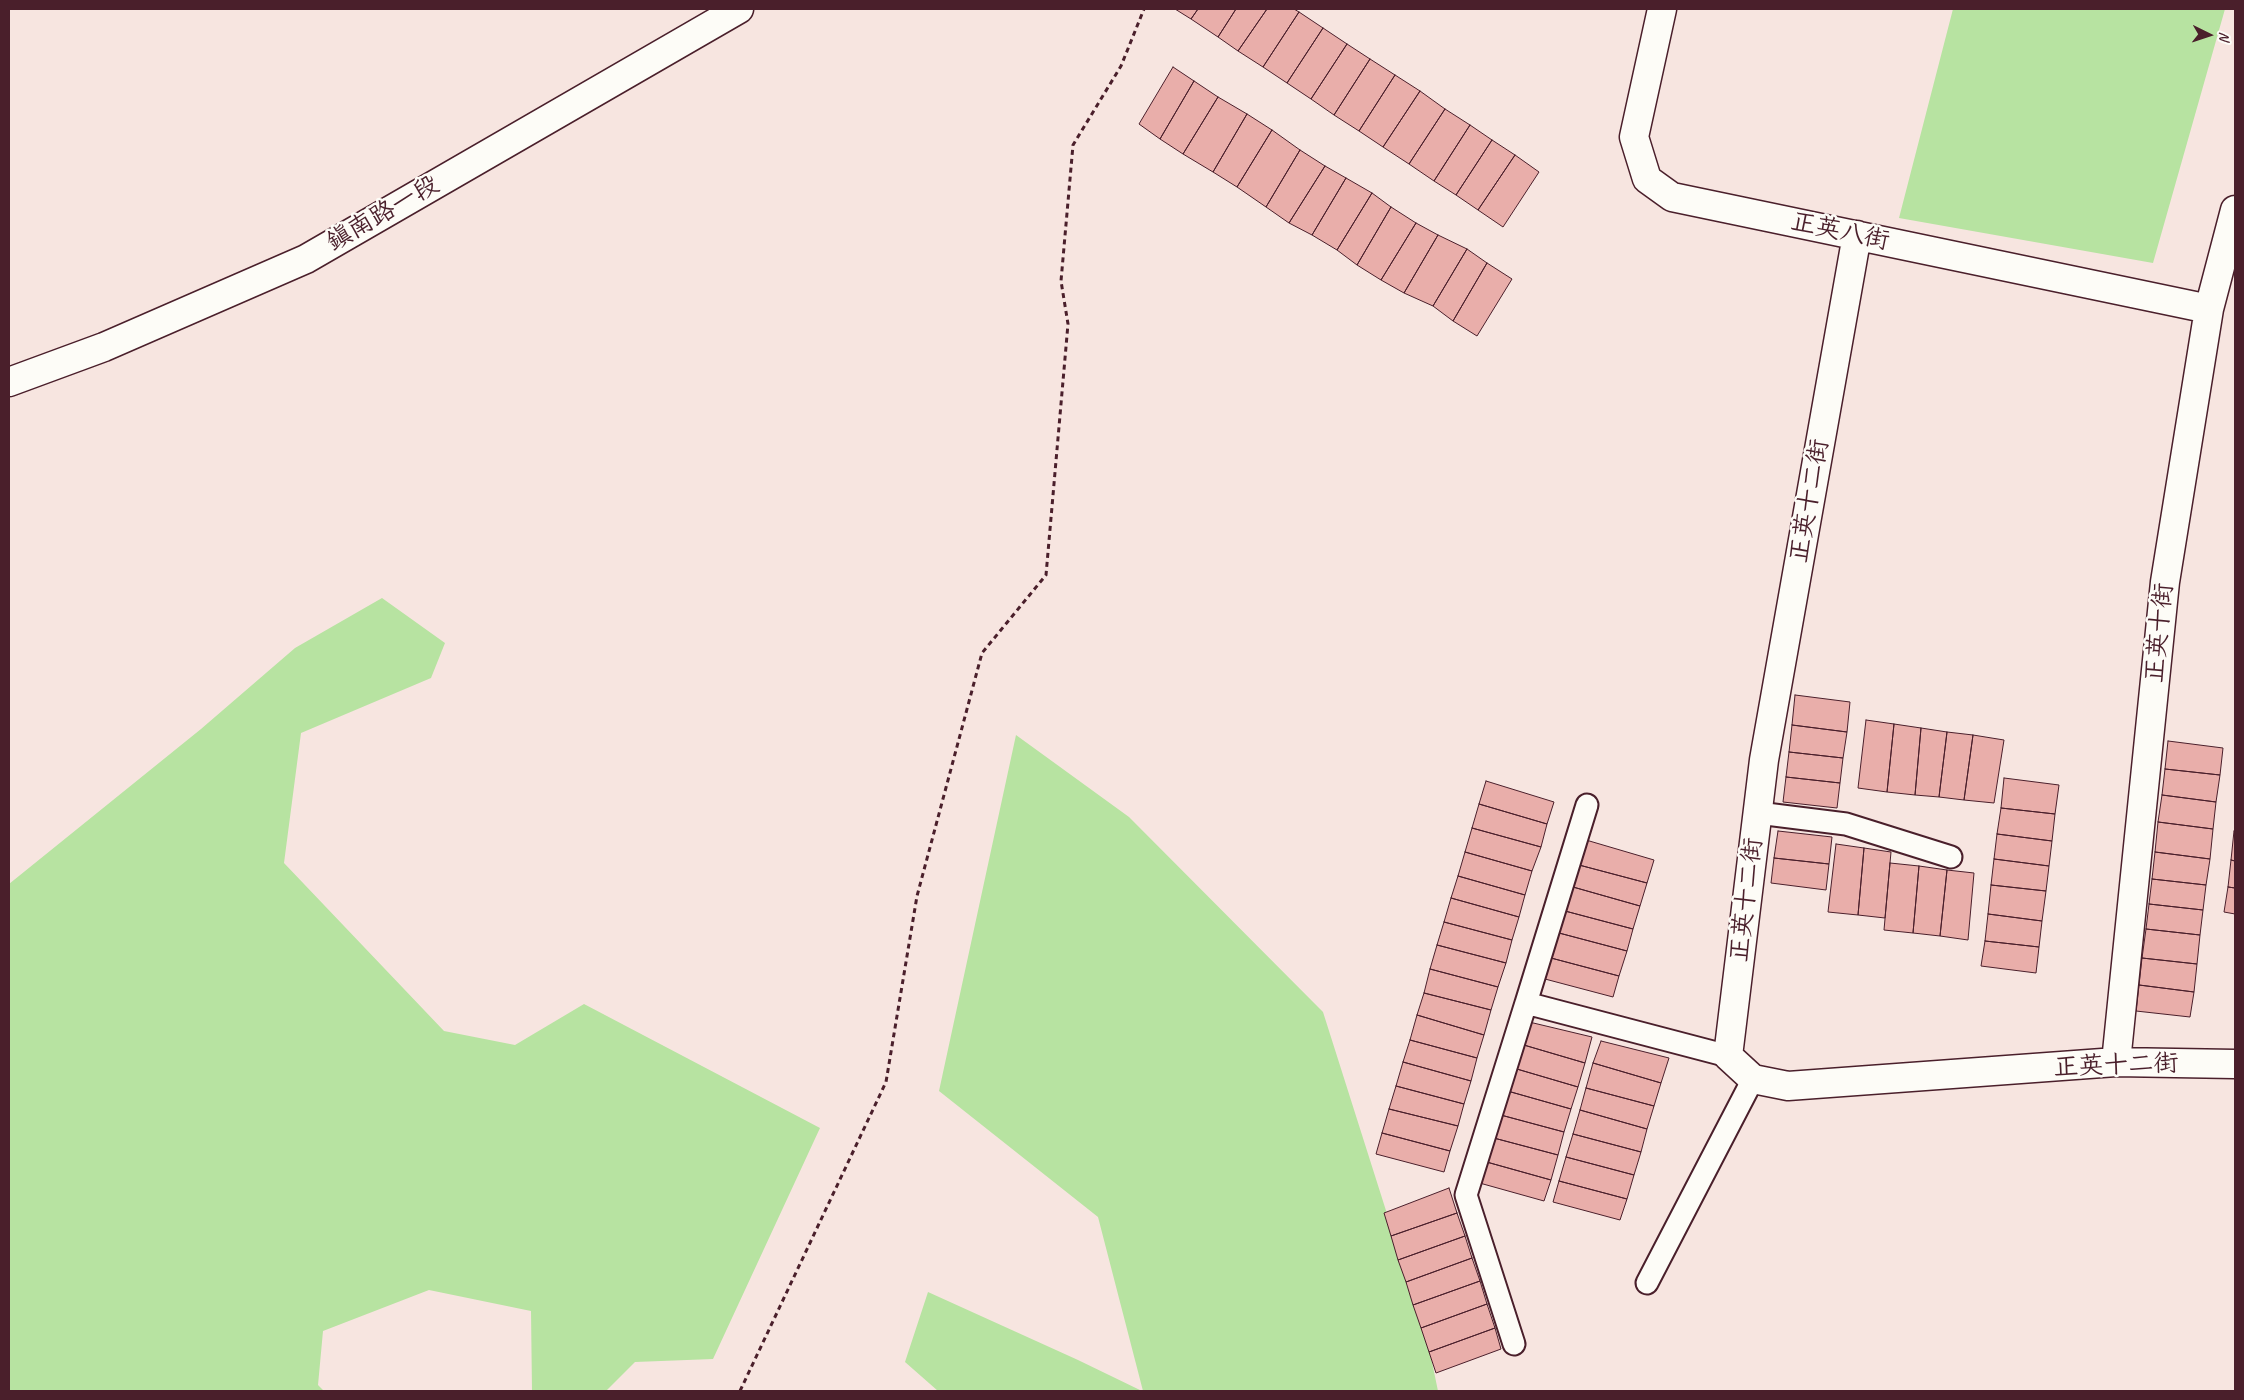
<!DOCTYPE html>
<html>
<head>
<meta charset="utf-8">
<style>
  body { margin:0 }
  #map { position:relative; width:2244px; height:1400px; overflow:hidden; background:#f7e5e0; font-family:Caveat,sans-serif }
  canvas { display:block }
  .frame { position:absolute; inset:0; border:10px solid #4a1f2b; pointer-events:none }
  .north { position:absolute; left:2184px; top:10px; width:50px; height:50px; -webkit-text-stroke:4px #fdfcf7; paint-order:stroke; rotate:94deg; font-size:14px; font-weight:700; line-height:20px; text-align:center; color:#4a1f2b }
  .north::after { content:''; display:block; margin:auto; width:18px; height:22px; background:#4a1f2b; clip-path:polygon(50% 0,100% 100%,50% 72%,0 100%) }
</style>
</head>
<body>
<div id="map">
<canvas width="2244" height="1400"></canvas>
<div class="frame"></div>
<div class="north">N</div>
</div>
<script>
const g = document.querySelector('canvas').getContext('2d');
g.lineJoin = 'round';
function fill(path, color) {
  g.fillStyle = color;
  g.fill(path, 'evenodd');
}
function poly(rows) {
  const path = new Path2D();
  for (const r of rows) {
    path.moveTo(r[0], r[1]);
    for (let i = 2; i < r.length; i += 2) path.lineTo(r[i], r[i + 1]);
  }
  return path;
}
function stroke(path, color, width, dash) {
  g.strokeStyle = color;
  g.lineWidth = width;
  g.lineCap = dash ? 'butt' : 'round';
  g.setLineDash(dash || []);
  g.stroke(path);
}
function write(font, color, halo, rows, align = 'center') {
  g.font = font + ' Caveat,"LXGW WenKai TC",sans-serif';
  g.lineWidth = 5;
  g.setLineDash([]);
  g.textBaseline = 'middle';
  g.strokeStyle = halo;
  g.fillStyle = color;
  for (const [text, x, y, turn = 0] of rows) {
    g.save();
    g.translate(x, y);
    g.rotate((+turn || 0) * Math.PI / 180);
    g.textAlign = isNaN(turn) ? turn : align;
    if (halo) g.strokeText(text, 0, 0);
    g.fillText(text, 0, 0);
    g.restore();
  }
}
fill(poly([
  [1953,9,2225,9,2153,263,1899,218],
  [382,598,445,643,431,678,301,733,284,863,444,1031,515,1045,584,1004,820,1128,713,1359,635,1362,606,1391,532,1391,531,1311,429,1290,323,1331,318,1385,324,1391,9,1391,9,884,201,729,295,648],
  [1016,735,1129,817,1323,1012,1428,1343,1438,1391,1143,1391,1098,1217,939,1091],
  [928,1292,1078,1360,1142,1391,938,1391,905,1362]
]), '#b7e3a1');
const building = poly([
  [1175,9,1198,9,1191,19,1175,9],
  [1198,9,1236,9,1218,37,1191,19,1198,9],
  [1236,9,1267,9,1238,51,1218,37,1236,9],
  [1267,9,1294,9,1299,12,1263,67,1238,51,1267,9],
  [1299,12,1323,28,1287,83,1263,67,1299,12],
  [1323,28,1347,44,1311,99,1287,83,1323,28],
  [1347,44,1370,59,1334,115,1311,99,1347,44],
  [1370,59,1395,75,1359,131,1334,115,1370,59],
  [1173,67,1194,81,1160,139,1139,124,1173,67],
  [1395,75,1420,91,1383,147,1359,131,1395,75],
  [1194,81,1218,97,1183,154,1160,139,1194,81],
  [1420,91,1445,109,1409,164,1383,147,1420,91],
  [1218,97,1247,114,1213,172,1183,154,1218,97],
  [1445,109,1470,125,1434,181,1409,164,1445,109],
  [1247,114,1272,130,1237,187,1213,172,1247,114],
  [1470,125,1492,140,1456,195,1434,181,1470,125],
  [1272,130,1300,150,1266,207,1237,187,1272,130],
  [1492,140,1515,155,1478,210,1456,195,1492,140],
  [1300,150,1325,166,1289,223,1266,207,1300,150],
  [1515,155,1539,172,1503,227,1478,210,1515,155],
  [1325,166,1346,178,1312,235,1289,223,1325,166],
  [1346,178,1372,193,1337,250,1312,235,1346,178],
  [1372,193,1391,207,1357,265,1337,250,1372,193],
  [1391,207,1416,223,1381,280,1357,265,1391,207],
  [1416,223,1438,235,1404,293,1381,280,1416,223],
  [1438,235,1467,249,1433,306,1404,293,1438,235],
  [1467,249,1487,263,1453,321,1433,306,1467,249],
  [1487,263,1512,279,1477,336,1453,321,1487,263],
  [1795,695,1850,702,1847,732,1792,725,1795,695],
  [1866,720,1894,724,1887,792,1858,788,1866,720],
  [1894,724,1921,728,1915,795,1887,792,1894,724],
  [1792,725,1847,732,1843,758,1789,752,1792,725],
  [1921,728,1947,732,1939,797,1915,795,1921,728],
  [1947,732,1973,735,1964,800,1939,797,1947,732],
  [1973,735,2004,740,1994,803,1964,800,1973,735],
  [2168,741,2223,748,2220,775,2165,769,2168,741],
  [1789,752,1843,758,1840,783,1786,777,1789,752],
  [2165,769,2220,775,2216,802,2162,795,2165,769],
  [1786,777,1840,783,1837,808,1783,802,1786,777],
  [2004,778,2059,785,2055,814,2001,808,2004,778],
  [1486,781,1554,802,1547,824,1479,804,1486,781],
  [2162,795,2216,802,2213,829,2158,822,2162,795],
  [1479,804,1547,824,1541,847,1472,828,1479,804],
  [2001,808,2055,814,2052,841,1997,834,2001,808],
  [2158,822,2213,829,2210,859,2155,852,2158,822],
  [1472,828,1541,847,1532,871,1465,852,1472,828],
  [1778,831,1832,837,1829,864,1774,858,1778,831],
  [2234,831,2235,831,2235,861,2231,860,2234,831],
  [1997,834,2052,841,2049,866,1994,859,1997,834],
  [1586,840,1654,860,1647,883,1579,865,1586,840],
  [1836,844,1864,848,1858,915,1828,912,1836,844],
  [1864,848,1891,852,1885,918,1858,915,1864,848],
  [1465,852,1532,871,1525,895,1458,876,1465,852],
  [2155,852,2210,859,2206,885,2152,879,2155,852],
  [1774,858,1829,864,1826,890,1771,883,1774,858],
  [1994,859,2049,866,2046,891,1991,885,1994,859],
  [2231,860,2235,861,2235,888,2228,887,2231,860],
  [1890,863,1919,866,1913,933,1884,930,1890,863],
  [1579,865,1647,883,1640,906,1573,887,1579,865],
  [1919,866,1947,870,1940,936,1913,933,1919,866],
  [1947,870,1974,873,1968,940,1940,936,1947,870],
  [1458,876,1525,895,1519,917,1451,898,1458,876],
  [2152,879,2206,885,2203,910,2149,904,2152,879],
  [1991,885,2046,891,2042,921,1988,914,1991,885],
  [1573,887,1640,906,1633,929,1565,911,1573,887],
  [2228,887,2235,888,2235,914,2224,912,2228,887],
  [1451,898,1519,917,1512,940,1444,922,1451,898],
  [2149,904,2203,910,2200,935,2146,929,2149,904],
  [1565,911,1633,929,1627,951,1559,933,1565,911],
  [1988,914,2042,921,2039,947,1985,941,1988,914],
  [1444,922,1512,940,1506,963,1437,945,1444,922],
  [2146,929,2200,935,2197,964,2142,958,2146,929],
  [1559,933,1627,951,1619,976,1551,958,1559,933],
  [1985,941,2039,947,2036,973,1981,966,1985,941],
  [1437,945,1506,963,1498,987,1430,969,1437,945],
  [1551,958,1619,976,1613,997,1545,979,1551,958],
  [2142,958,2197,964,2194,992,2139,985,2142,958],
  [1430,969,1498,987,1491,1010,1424,993,1430,969],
  [2139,985,2194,992,2190,1017,2136,1011,2139,985],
  [1424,993,1491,1010,1484,1035,1417,1015,1424,993],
  [1417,1015,1484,1035,1477,1058,1410,1040,1417,1015],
  [1525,1021,1592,1037,1585,1063,1517,1043,1525,1021],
  [1410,1040,1477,1058,1471,1081,1403,1062,1410,1040],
  [1601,1041,1669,1058,1661,1083,1593,1063,1601,1041],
  [1517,1043,1585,1063,1578,1087,1510,1067,1517,1043],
  [1403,1062,1471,1081,1464,1104,1396,1086,1403,1062],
  [1593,1063,1661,1083,1654,1106,1586,1088,1593,1063],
  [1510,1067,1578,1087,1571,1109,1504,1090,1510,1067],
  [1396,1086,1464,1104,1458,1126,1389,1109,1396,1086],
  [1586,1088,1654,1106,1647,1129,1580,1110,1586,1088],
  [1504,1090,1571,1109,1564,1132,1497,1114,1504,1090],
  [1389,1109,1458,1126,1450,1151,1382,1133,1389,1109],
  [1580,1110,1647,1129,1641,1152,1573,1134,1580,1110],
  [1497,1114,1564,1132,1558,1155,1490,1137,1497,1114],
  [1382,1133,1450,1151,1444,1172,1376,1154,1382,1133],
  [1573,1134,1641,1152,1634,1175,1566,1157,1573,1134],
  [1490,1137,1558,1155,1551,1180,1483,1161,1490,1137],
  [1566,1157,1634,1175,1627,1199,1559,1181,1566,1157],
  [1483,1161,1551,1180,1544,1201,1476,1182,1483,1161],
  [1559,1181,1627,1199,1620,1220,1553,1202,1559,1181],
  [1449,1188,1457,1213,1391,1236,1384,1213,1449,1188],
  [1457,1213,1465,1236,1398,1260,1391,1236,1457,1213],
  [1465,1236,1472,1258,1406,1282,1398,1260,1465,1236],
  [1472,1258,1480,1281,1413,1305,1406,1282,1472,1258],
  [1480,1281,1487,1304,1421,1328,1413,1305,1480,1281],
  [1487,1304,1495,1328,1429,1352,1421,1328,1487,1304],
  [1495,1328,1501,1349,1436,1373,1429,1352,1495,1328]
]);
fill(building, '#e9aeaa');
stroke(building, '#4a1f2b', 1);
const service = poly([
  [1758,813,1846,824,1951,857],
  [1526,1003,1587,805],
  [1647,1283,1753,1079],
  [1514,1344,1466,1195,1526,1003,1728,1056]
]);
const minor = poly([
  [1662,9,1634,137,1647,179,1672,197,2209,309],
  [1857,235,1764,760,1728,1056,1753,1079,1788,1086,2116,1062,2235,1064],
  [2116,1062,2165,582,2209,309,2235,210]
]);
const tertiary = poly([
  [9,382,104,347,306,259,739,9]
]);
stroke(service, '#4a1f2b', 25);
stroke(minor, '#4a1f2b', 31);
stroke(tertiary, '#4a1f2b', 31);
stroke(poly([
  [740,1391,886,1082,917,896,982,653,1046,575,1068,324,1061,281,1073,145,1121,66,1144,9]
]), '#4a1f2b', 3, [5, 4]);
stroke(service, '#fdfcf7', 21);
stroke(minor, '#fdfcf7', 28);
stroke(tertiary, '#fdfcf7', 28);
write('25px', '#4a1f2b', '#fdfcf7', [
  ["鎮南路一段",383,214,-30],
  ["正英八街",1840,232,12],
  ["正英十二街",1810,501,-80],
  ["正英十街",2160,633,-84],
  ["正英十二街",1747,900,-83],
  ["正英十二街",2116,1066,-2]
]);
</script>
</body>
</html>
